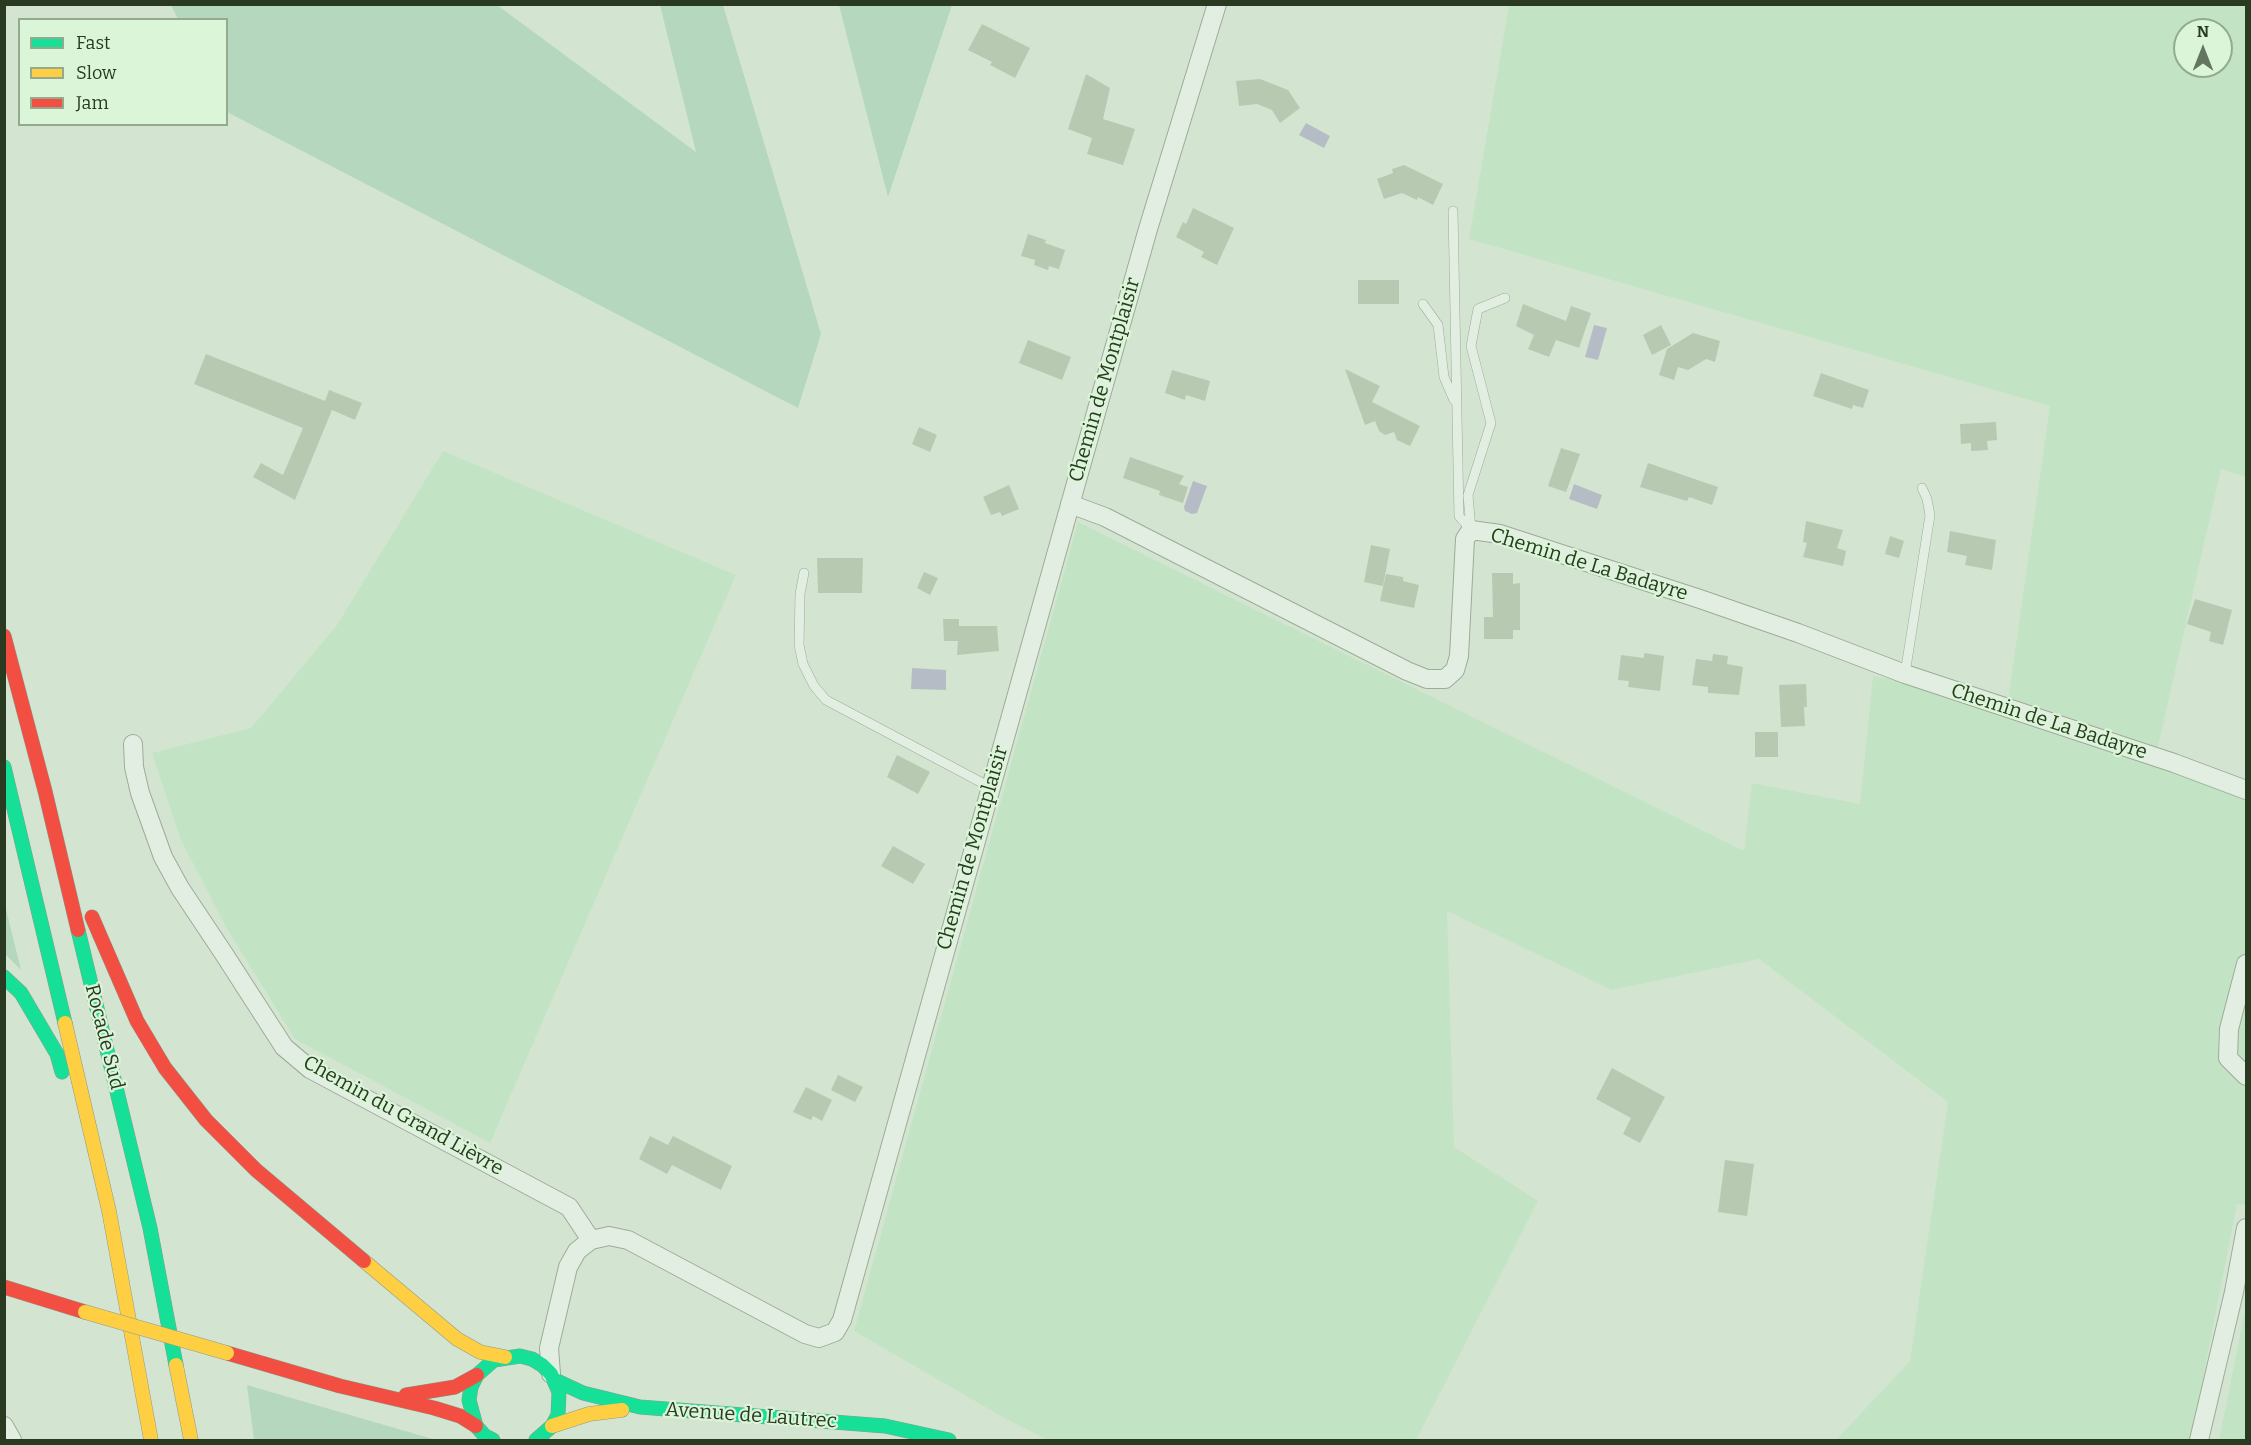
<!DOCTYPE html>
<html>
<head>
<meta charset="utf-8">
<style>
  body { margin:0 }
  #map { position:relative; width:2251px; height:1445px; overflow:hidden; background:#d3e5d1; font-family:Bitter,serif }
  canvas { display:block }
  .frame { position:absolute; inset:0; border:6px solid #293a21; pointer-events:none }
  .legend { position:absolute; left:18px; top:18px; width:210px; height:108px; box-sizing:border-box; background:#daf5d8; border:2px solid #93aa8f; margin:0; padding:8px 10px; list-style:none; font-size:18px; color:#293a21 }
  .legend li { display:flex; align-items:center; gap:12px; height:30px }
  .legend b { width:30px; border:2px solid #93aa8f }
  .north { position:absolute; left:2173px; top:18px; width:60px; height:60px; box-sizing:border-box; background:#daf5d8; border:2px solid #93aa8f; border-radius:50%; rotate:0deg; font-size:16px; font-weight:700; line-height:24px; text-align:center; color:#293a21 }
  .north::after { content:''; display:block; margin:auto; width:21px; height:27px; background:#64765f; clip-path:polygon(50% 0,100% 100%,50% 72%,0 100%) }
</style>
</head>
<body>
<div id="map">
<canvas width="2251" height="1445"></canvas>
<div class="frame"></div>
<ul class="legend">
<li><b style="height:8px;background:#16e098"></b>Fast</li>
<li><b style="height:8px;background:#ffcf43"></b>Slow</li>
<li><b style="height:8px;background:#f24e42"></b>Jam</li>
</ul>
<div class="north">N</div>
</div>
<script>
const g = document.querySelector('canvas').getContext('2d');
g.lineJoin = 'round';
function fill(path, color) {
  g.fillStyle = color;
  g.fill(path, 'evenodd');
}
function poly(rows) {
  const path = new Path2D();
  for (const r of rows) {
    path.moveTo(r[0], r[1]);
    for (let i = 2; i < r.length; i += 2) path.lineTo(r[i], r[i + 1]);
  }
  return path;
}
function stroke(path, color, width, dash) {
  g.strokeStyle = color;
  g.lineWidth = width;
  g.lineCap = dash ? 'butt' : 'round';
  g.setLineDash(dash || []);
  g.stroke(path);
}
function write(font, color, halo, rows, align = 'center') {
  g.font = font + ' Bitter,serif';
  g.lineWidth = 4.5;
  g.setLineDash([]);
  g.textBaseline = 'middle';
  g.strokeStyle = halo;
  g.fillStyle = color;
  for (const [text, x, y, turn = 0] of rows) {
    g.save();
    g.translate(x, y);
    g.rotate((+turn || 0) * Math.PI / 180);
    g.textAlign = isNaN(turn) ? turn : align;
    if (halo) g.strokeText(text, 0, 0);
    g.fillText(text, 0, 0);
    g.restore();
  }
}
fill(poly([
  [1509,5,2246,5,2246,477,2221,469,2157,751,2246,791,2246,1205,2237,1204,2191,1440,1836,1440,1910,1361,1948,1102,1759,959,1612,990,1447,911,1454,1147,1538,1201,1416,1440,1048,1440,1006,1419,854,1331,1078,522,1744,851,1752,783,1860,804,1873,676,2008,701,2050,406,1469,239],
  [2185,30,2221,30,2221,66,2185,66],
  [443,451,736,575,490,1143,295,1039,226,927,180,838,152,753,251,728,337,625],
  [2246,1305,2246,1440,2219,1440]
]), '#c3e4c4');
fill(poly([
  [171,5,497,5,696,152,660,5,723,5,821,334,798,408,227,112,226,20,178,19],
  [839,5,952,5,888,197],
  [4,905,5,905,21,970,5,954],
  [247,1385,436,1440,437,1440,254,1440]
]), '#b5d7bd');
fill(poly([
  [1306,123,1330,136,1324,148,1299,135],
  [1594,325,1607,328,1598,360,1585,357],
  [1193,481,1207,486,1197,513,1192,514,1185,511,1184,507],
  [1574,484,1602,495,1597,509,1569,499],
  [912,668,946,670,946,690,911,689]
]), '#b6bcc6');
fill(poly([
  [982,24,1030,48,1015,78,990,65,992,62,968,50],
  [1086,74,1110,88,1103,119,1135,129,1123,165,1087,154,1092,138,1068,129],
  [1260,79,1288,90,1300,108,1280,123,1272,110,1257,104,1239,106,1236,81],
  [1404,165,1443,184,1433,205,1418,197,1417,200,1402,193,1384,199,1377,179,1393,173,1392,169],
  [1193,208,1234,228,1217,265,1201,257,1204,252,1176,237,1183,222,1186,224],
  [1028,234,1046,240,1045,243,1065,250,1059,269,1049,266,1048,270,1034,265,1035,260,1021,256],
  [1358,280,1399,280,1399,304,1358,304],
  [1523,304,1566,321,1571,306,1591,313,1579,348,1556,340,1549,357,1528,349,1534,335,1516,326],
  [1661,325,1671,345,1652,355,1643,335],
  [1693,333,1720,341,1715,362,1706,359,1688,370,1678,367,1674,380,1659,375,1667,349],
  [1028,340,1071,357,1062,380,1019,363],
  [206,354,325,401,329,390,362,403,355,420,332,410,295,500,253,477,261,463,283,475,303,428,194,384],
  [1345,369,1380,386,1372,402,1420,426,1410,446,1397,440,1394,432,1385,435,1379,431,1375,421,1365,425],
  [1172,370,1210,381,1205,401,1186,395,1185,400,1165,393],
  [1821,373,1869,390,1863,408,1853,405,1852,409,1813,396],
  [1996,422,1997,440,1987,441,1988,450,1971,451,1971,443,1961,444,1960,424],
  [919,427,937,435,930,452,912,444],
  [1561,448,1580,454,1566,492,1548,486],
  [1130,457,1184,476,1179,484,1188,487,1183,503,1159,495,1160,491,1123,478],
  [1648,463,1718,487,1712,505,1689,497,1687,501,1640,487],
  [1009,485,1019,509,1002,516,1000,512,991,515,983,497],
  [1806,521,1843,530,1837,548,1846,551,1843,566,1803,557,1807,543,1803,542],
  [1950,531,1996,540,1992,570,1965,565,1967,556,1947,552],
  [1890,536,1904,541,1899,558,1885,554],
  [1371,545,1390,549,1383,586,1364,582],
  [817,558,863,558,862,593,818,593],
  [924,572,938,578,930,595,917,588],
  [1492,573,1513,573,1513,584,1520,583,1520,630,1513,630,1513,639,1484,639,1484,617,1493,617],
  [1386,574,1403,577,1403,581,1419,585,1414,608,1380,601],
  [2195,599,2232,610,2223,645,2209,641,2211,632,2187,624],
  [943,619,959,619,959,626,997,626,999,651,957,655,958,641,944,641],
  [1644,653,1664,656,1660,691,1628,687,1629,681,1618,680,1621,655,1644,658],
  [1713,654,1728,656,1727,664,1743,667,1739,695,1708,693,1708,687,1692,685,1696,659,1712,661],
  [1806,684,1807,707,1804,707,1805,726,1781,727,1779,685],
  [1755,732,1778,732,1778,757,1755,757],
  [897,755,930,772,918,794,887,777],
  [893,846,925,864,913,884,881,866],
  [1612,1068,1665,1097,1640,1143,1623,1134,1631,1118,1596,1099],
  [838,1075,863,1087,855,1102,831,1090],
  [806,1087,832,1100,822,1121,813,1116,811,1120,793,1112],
  [650,1136,668,1145,673,1136,732,1166,721,1190,672,1165,667,1174,639,1159],
  [1725,1160,1754,1164,1747,1216,1718,1212]
]), '#b8c9b2');
const lane = poly([
  [1453,211,1459,516,1471,530],
  [1423,304,1438,325,1444,377,1454,400],
  [1471,530,1468,495,1491,423,1471,346,1478,309,1505,298],
  [804,573,800,594,799,645,803,664,814,686,826,700,990,787],
  [1905,674,1930,515,1927,499,1922,488]
]);
const street = poly([
  [1070,504,1105,517,1407,671,1427,679,1445,679,1455,670,1459,656,1465,539,1471,530,1500,534,1700,599,1798,633,1905,674,2174,763,2246,790],
  [133,744,134,767,140,793,163,857,180,888,224,954,284,1047,310,1069,569,1207,591,1240],
  [2246,964,2229,1029,2228,1058,2246,1076],
  [551,1374,549,1348,568,1267,577,1251,591,1240,609,1236,628,1240,805,1334,819,1338,835,1332,842,1320,1075,487,1148,229,1217,4],
  [4,1426,12,1440],
  [2199,1440,2234,1292,2246,1228]
]);
const fast = poly([
  [4,767,65,1023],
  [78,930,150,1228,176,1365],
  [4,977,21,993,57,1054,62,1072],
  [555,1380,583,1393,640,1407,885,1426,949,1440],
  [493,1440,485,1436,476,1426,469,1400,471,1387,477,1375,494,1360,520,1356,532,1359,542,1365,551,1374,559,1392,558,1415,552,1426,536,1440]
]);
const slow = poly([
  [65,1023,109,1211,151,1440],
  [364,1261,457,1339,480,1352,505,1357],
  [176,1365,191,1440],
  [552,1426,589,1414,622,1410]
]);
const jam = poly([
  [4,636,45,791,78,930],
  [92,917,137,1021,165,1068,206,1120,256,1170,364,1261],
  [4,1287,85,1312],
  [227,1353,340,1386,434,1408,460,1416,476,1426],
  [406,1395,455,1387,477,1375]
]);
stroke(lane, '#9dab99', 10);
stroke(street, '#9dab99', 20);
stroke(fast, '#8d9a8a', 15);
stroke(slow, '#8d9a8a', 15);
stroke(jam, '#8d9a8a', 15);
stroke(lane, '#e3eee2', 9);
stroke(street, '#e3eee2', 18);
stroke(fast, '#16e098', 14);
stroke(slow, '#ffcf43', 14);
stroke(jam, '#f24e42', 14);
const slowBridge = poly([
  [85,1312,227,1353]
]);
stroke(slowBridge, '#8d9a8a', 15, []);
stroke(slowBridge, '#ffcf43', 14);
write('20px', '#293a21', '#daf5d8', [
  ["Chemin de Montplaisir",1105,380,-74],
  ["Chemin de La Badayre",1589,565,17],
  ["Chemin de La Badayre",2049,722,18],
  ["Chemin de Montplaisir",973,848,-74],
  ["Rocade Sud",104,1037,76],
  ["Chemin du Grand Lièvre",403,1116,29],
  ["Avenue de Lautrec",751,1416,4]
]);
</script>
</body>
</html>
